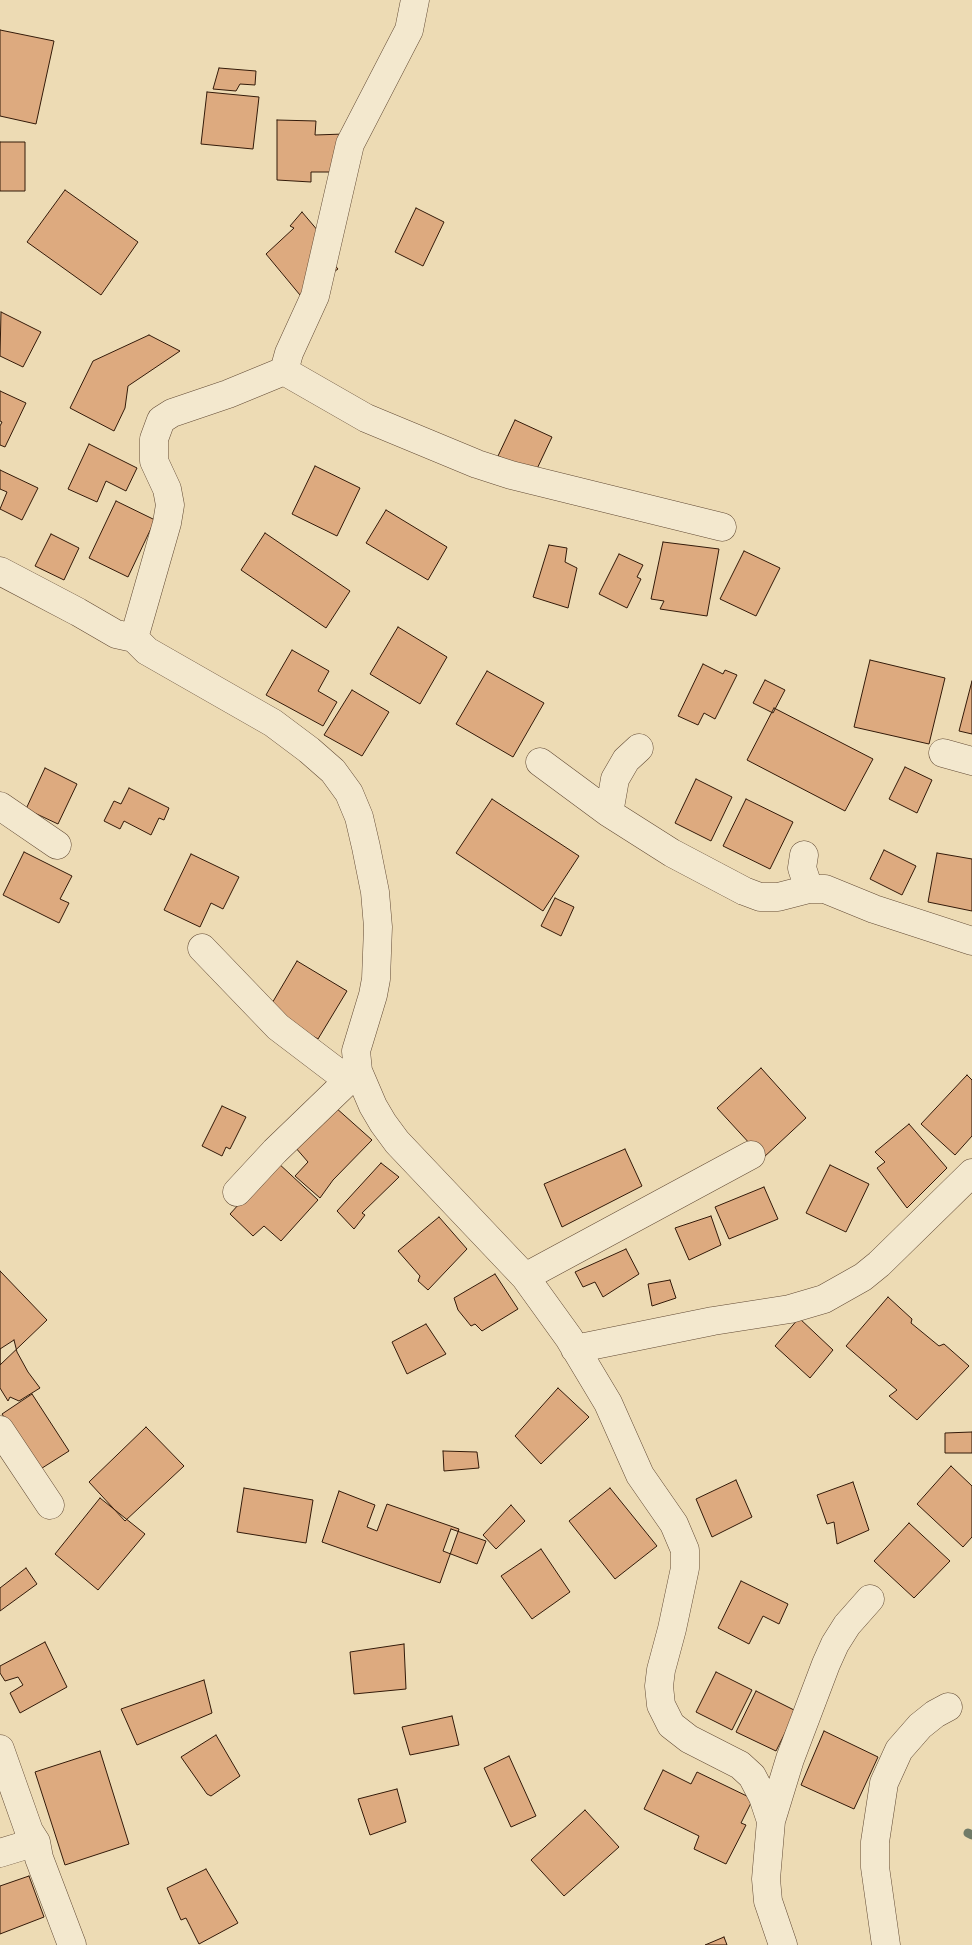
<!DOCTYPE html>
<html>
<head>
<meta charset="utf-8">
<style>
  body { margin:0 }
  canvas { display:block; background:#eddbb4 }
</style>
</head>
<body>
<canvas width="972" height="1945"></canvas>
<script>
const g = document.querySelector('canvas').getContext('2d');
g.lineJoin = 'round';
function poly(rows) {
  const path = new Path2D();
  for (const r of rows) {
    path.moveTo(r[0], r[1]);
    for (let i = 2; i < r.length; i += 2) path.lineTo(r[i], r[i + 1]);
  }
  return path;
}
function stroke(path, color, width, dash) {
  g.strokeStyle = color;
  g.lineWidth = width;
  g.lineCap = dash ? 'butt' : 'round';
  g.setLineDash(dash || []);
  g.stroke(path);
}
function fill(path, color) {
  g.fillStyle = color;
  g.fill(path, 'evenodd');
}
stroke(poly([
  [968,1833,972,1835]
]), '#717b68', 9);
const building = poly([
  [0,30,54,41,36,124,0,116,0,30],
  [219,68,256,71,255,85,240,84,236,91,213,89,219,68],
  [207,92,259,97,253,149,201,144,207,92],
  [277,120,316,121,315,135,344,134,341,172,311,172,311,182,277,180,277,120],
  [0,142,25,142,25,191,0,191,0,142],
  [65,190,138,242,101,295,27,242,65,190],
  [416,208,444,222,423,266,395,252,416,208],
  [302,212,330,245,330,260,338,269,300,295,266,254,294,228,290,226,302,212],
  [1,312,41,332,23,367,0,356,1,312],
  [149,335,180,351,128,386,125,408,114,431,70,408,93,361,149,335],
  [0,391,26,403,5,447,0,445,0,426,2,422,0,421,0,391],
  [515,420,552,437,535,473,498,456,515,420],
  [89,444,137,468,126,491,106,481,97,502,68,489,89,444],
  [315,466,360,488,337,536,292,514,315,466],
  [0,470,38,488,22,520,0,509,7,492,0,489,0,470],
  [116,501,155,520,128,577,89,558,116,501],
  [386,510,447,547,428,580,366,543,386,510],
  [265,533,350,591,326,628,241,570,265,533],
  [51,534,79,548,64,580,35,566,51,534],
  [663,542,719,549,707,616,660,609,664,601,651,599,663,542],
  [549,545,567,548,565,562,577,568,568,608,533,597,549,545],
  [744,551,780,568,756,616,720,599,744,551],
  [619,554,643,565,637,577,641,579,627,608,599,594,619,554],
  [398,627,447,657,420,704,370,674,398,627],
  [292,650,329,671,318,691,337,702,323,726,266,695,292,650],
  [870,660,945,678,929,744,854,727,870,660],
  [703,664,723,674,725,670,737,675,715,719,704,713,698,725,678,716,703,664],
  [487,671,544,703,513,757,456,724,487,671],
  [765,680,785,690,773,713,753,703,765,680],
  [972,681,972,734,959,731,972,681],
  [352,690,389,712,362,756,324,735,352,690],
  [774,708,873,759,845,811,747,760,774,708],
  [905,767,932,780,917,813,889,799,905,767],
  [45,768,77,784,58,824,26,809,45,768],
  [696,779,732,797,711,841,675,823,696,779],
  [129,788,169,808,164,820,159,818,151,835,124,821,120,829,104,821,114,801,121,804,129,788],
  [492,799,579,856,543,911,456,853,492,799],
  [746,799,793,822,770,869,723,846,746,799],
  [884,850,916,866,902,895,870,879,884,850],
  [24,852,72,876,60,899,69,903,59,923,3,895,24,852],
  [937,853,972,859,972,911,928,902,937,853],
  [191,854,239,877,223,909,211,903,200,927,164,910,191,854],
  [555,898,574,907,561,936,541,926,555,898],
  [297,961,347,991,318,1039,268,1010,297,961],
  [761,1068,806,1118,763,1158,717,1108,761,1068],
  [967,1075,972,1080,972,1136,955,1155,921,1124,967,1075],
  [222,1106,246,1117,230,1149,226,1147,222,1156,202,1146,222,1106],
  [335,1107,372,1140,333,1180,320,1198,295,1176,308,1162,295,1147,335,1107],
  [909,1124,947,1168,907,1208,877,1168,885,1162,875,1152,909,1124],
  [625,1149,642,1186,562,1227,544,1184,625,1149],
  [277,1162,318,1200,281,1241,264,1226,253,1236,230,1214,277,1162],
  [381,1163,399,1177,362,1213,365,1215,354,1229,337,1211,381,1163],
  [830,1165,869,1184,846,1232,806,1213,830,1165],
  [764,1187,778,1219,729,1239,715,1207,764,1187],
  [711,1216,721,1245,689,1260,675,1228,711,1216],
  [439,1217,467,1249,428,1290,418,1281,420,1276,398,1251,439,1217],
  [626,1249,639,1274,603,1297,595,1282,583,1287,575,1272,626,1249],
  [0,1271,47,1320,0,1365,0,1271],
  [495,1274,518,1309,482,1331,475,1324,471,1326,458,1310,454,1298,495,1274],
  [670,1280,676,1298,652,1306,648,1284,670,1280],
  [888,1297,912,1319,911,1323,939,1346,944,1344,969,1366,917,1420,889,1396,897,1390,846,1346,888,1297],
  [799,1318,833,1350,810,1378,775,1346,799,1318],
  [426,1324,446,1354,407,1374,392,1342,426,1324],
  [14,1340,17,1352,28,1372,40,1388,19,1401,10,1397,8,1401,0,1388,0,1349,14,1340],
  [558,1388,589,1417,541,1464,515,1436,558,1388],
  [32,1394,69,1451,39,1470,2,1414,32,1394],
  [146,1427,184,1466,125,1521,89,1482,146,1427],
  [972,1432,972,1453,945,1453,945,1433,972,1432],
  [443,1451,477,1452,479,1468,444,1471,443,1451],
  [951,1466,972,1486,972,1537,963,1547,917,1504,951,1466],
  [736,1480,752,1517,712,1537,696,1499,736,1480],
  [853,1482,869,1530,837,1544,834,1522,827,1524,817,1495,853,1482],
  [244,1488,313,1500,306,1543,237,1532,244,1488],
  [610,1488,657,1546,615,1579,569,1521,610,1488],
  [339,1491,375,1505,367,1527,377,1531,387,1504,459,1529,440,1583,322,1542,339,1491],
  [100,1498,145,1534,98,1590,55,1554,100,1498],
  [511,1505,525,1521,496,1549,483,1535,511,1505],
  [909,1523,950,1561,914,1598,874,1561,909,1523],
  [451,1529,486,1541,477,1564,443,1551,451,1529],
  [541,1549,570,1592,532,1619,501,1576,541,1549],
  [26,1568,37,1584,0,1611,0,1588,26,1568],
  [741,1581,788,1604,779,1624,763,1616,749,1644,718,1628,741,1581],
  [45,1642,67,1687,20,1713,10,1693,23,1685,18,1677,5,1681,0,1673,0,1666,45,1642],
  [404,1644,406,1689,354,1694,350,1652,404,1644],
  [716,1672,752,1690,732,1730,696,1712,716,1672],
  [204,1680,212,1713,137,1745,121,1709,204,1680],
  [756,1691,796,1711,776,1751,736,1732,756,1691],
  [452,1716,459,1745,410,1755,402,1727,452,1716],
  [824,1731,878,1757,854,1809,801,1785,824,1731],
  [216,1735,240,1776,211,1796,207,1794,181,1757,216,1735],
  [100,1751,129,1844,65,1865,35,1772,100,1751],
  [509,1756,536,1816,511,1827,484,1768,509,1756],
  [663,1770,691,1784,697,1772,753,1799,741,1823,746,1825,726,1864,694,1849,699,1836,644,1809,663,1770],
  [397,1789,406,1822,370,1835,358,1799,397,1789],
  [585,1810,619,1847,564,1896,531,1860,585,1810],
  [206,1869,238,1923,199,1944,186,1918,181,1920,167,1888,206,1869],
  [29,1876,44,1917,0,1934,0,1886,29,1876],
  [724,1937,727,1945,705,1945,724,1937]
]);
fill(building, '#ddaa7f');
stroke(building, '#331a09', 1);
const minor = poly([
  [284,371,289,353,315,296,350,144,409,30,415,0],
  [0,571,78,612,116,634,134,638,147,651,273,723,309,750,333,771,349,793,359,817,366,847,375,892,378,927,376,979,373,995,356,1051,358,1071,373,1106,383,1123,397,1142,525,1277,569,1338,608,1403,640,1475,674,1524,685,1550,685,1568,672,1629,661,1670,659,1686,661,1705,671,1725,689,1739,740,1765,752,1776,763,1797,771,1821],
  [134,638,167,523,170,505,167,489,154,461,154,439,161,420,172,413,228,394,284,371,366,418,477,464,511,475,722,527],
  [943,753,972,761],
  [540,762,609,813,672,853,744,891,760,897,778,897,809,889,825,889,874,909,972,941],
  [0,806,57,845],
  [609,813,615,779,626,760,639,748],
  [804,855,802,868,809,889],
  [202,948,278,1027,349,1081],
  [237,1192,275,1151,358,1071],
  [525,1277,751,1155],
  [575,1349,713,1321,790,1309,824,1299,863,1277,879,1264,972,1173],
  [0,1430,50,1505],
  [0,1749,29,1831,36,1842,39,1858,72,1945],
  [0,1853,36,1842],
  [783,1945,768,1901,766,1879,771,1821,790,1759,826,1664,835,1644,847,1625,870,1599],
  [886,1945,875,1867,875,1842,884,1783,899,1750,920,1726,935,1714,948,1707]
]);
stroke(minor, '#624a34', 29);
stroke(minor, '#f3e8ce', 28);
</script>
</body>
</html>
